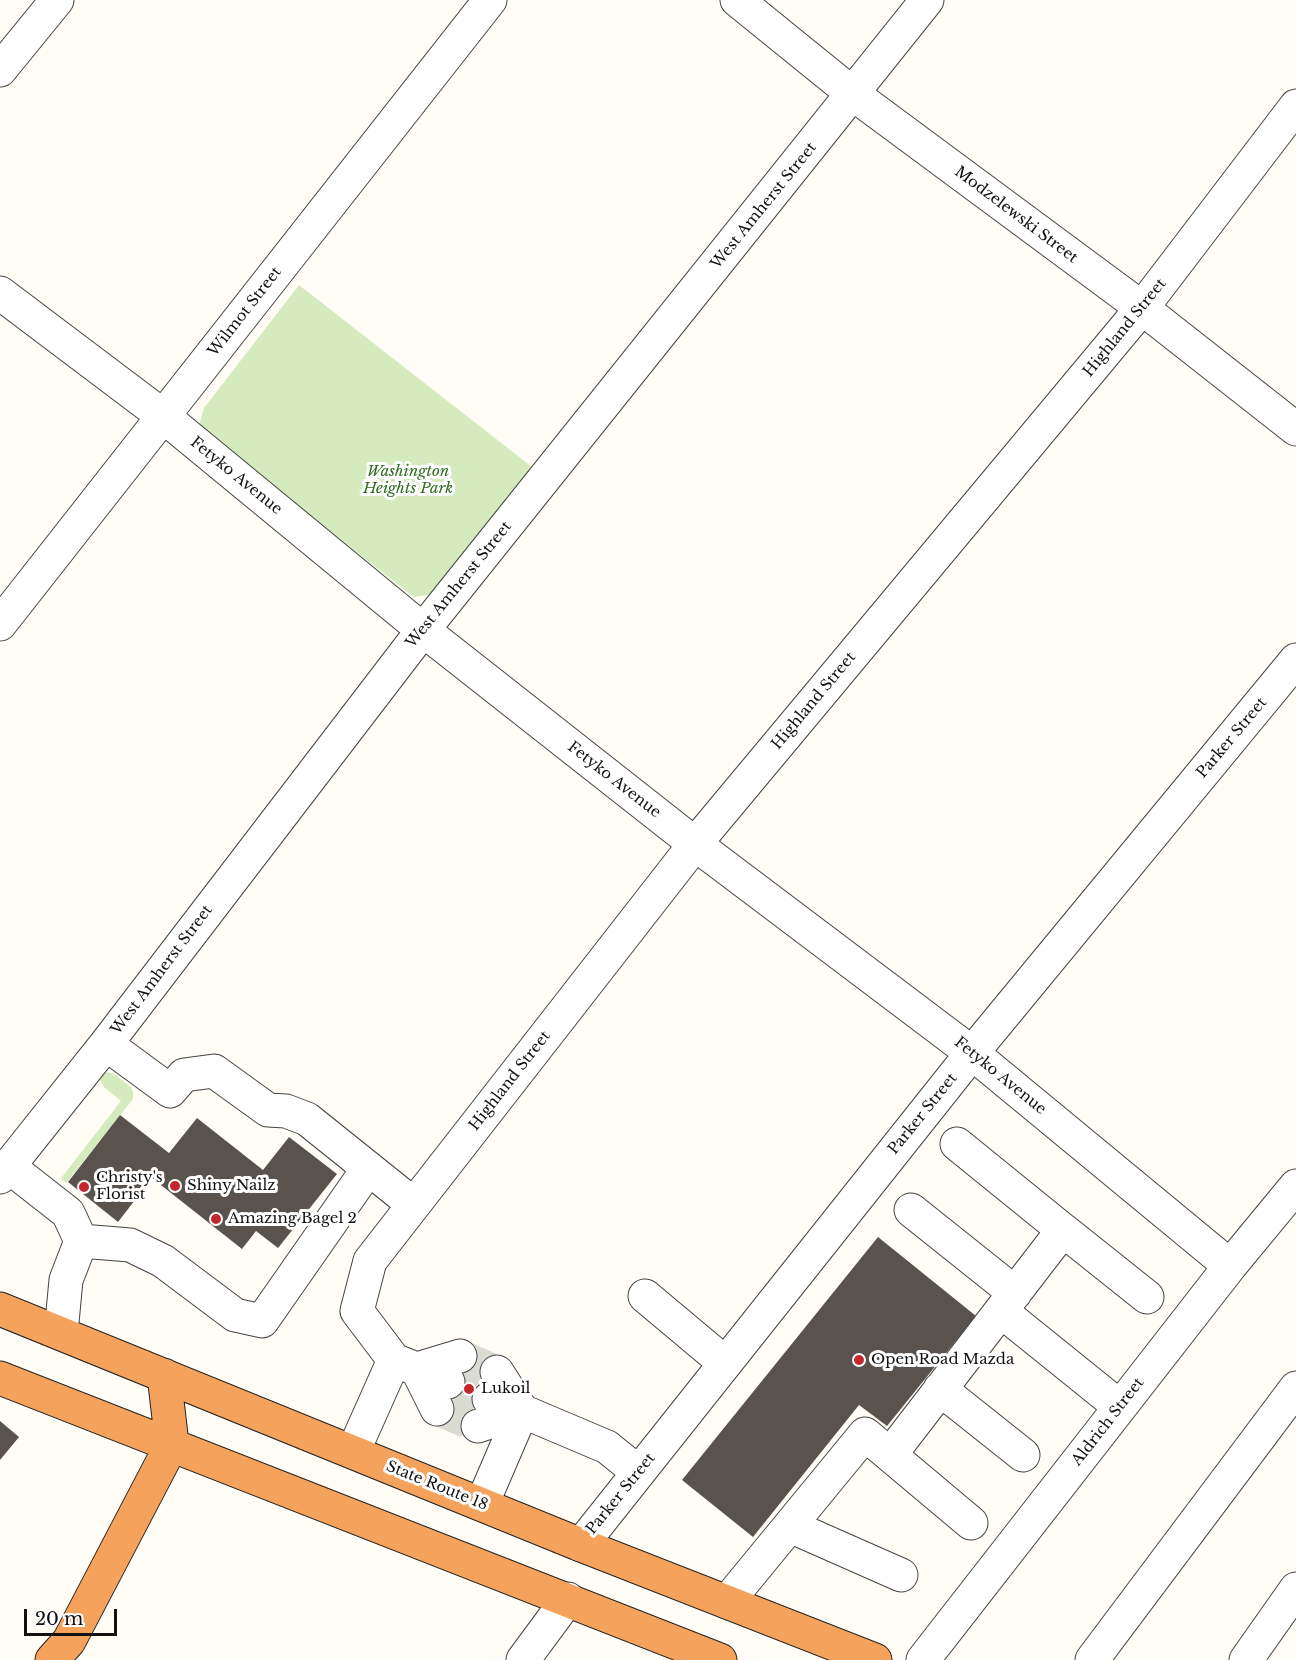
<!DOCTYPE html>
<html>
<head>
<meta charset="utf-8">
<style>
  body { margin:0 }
  #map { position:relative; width:1296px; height:1660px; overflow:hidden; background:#fffdf5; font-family:"Libre Baskerville",serif }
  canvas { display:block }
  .scale { position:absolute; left:24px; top:1609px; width:93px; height:27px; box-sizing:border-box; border:3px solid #111; border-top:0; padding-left:8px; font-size:18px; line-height:21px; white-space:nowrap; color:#111; -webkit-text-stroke:4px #fff; paint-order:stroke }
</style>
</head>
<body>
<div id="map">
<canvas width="1296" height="1660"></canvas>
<div class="scale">20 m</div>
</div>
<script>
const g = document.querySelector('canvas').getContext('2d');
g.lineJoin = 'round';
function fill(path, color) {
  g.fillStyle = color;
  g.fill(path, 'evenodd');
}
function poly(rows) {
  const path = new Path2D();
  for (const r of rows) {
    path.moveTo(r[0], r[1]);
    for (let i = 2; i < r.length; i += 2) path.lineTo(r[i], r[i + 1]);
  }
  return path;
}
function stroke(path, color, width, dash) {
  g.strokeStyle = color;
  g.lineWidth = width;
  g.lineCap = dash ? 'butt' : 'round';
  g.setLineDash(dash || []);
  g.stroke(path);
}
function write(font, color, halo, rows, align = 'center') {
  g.font = font + ' "Libre Baskerville",serif';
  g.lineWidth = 6;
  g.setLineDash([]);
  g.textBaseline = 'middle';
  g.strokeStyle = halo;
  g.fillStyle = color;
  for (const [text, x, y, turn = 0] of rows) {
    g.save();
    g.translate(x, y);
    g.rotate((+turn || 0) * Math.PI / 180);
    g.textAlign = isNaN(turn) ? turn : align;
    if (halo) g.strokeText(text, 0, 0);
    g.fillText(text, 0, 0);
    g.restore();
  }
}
fill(poly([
  [299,285,532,467,434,594,414,597,198,428,204,408],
  [107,1072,114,1074,131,1087,133,1092,133,1099,66,1183,61,1179,62,1177,121,1101,104,1087,101,1082,100,1078]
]), '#d5ebbd');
fill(poly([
  [120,1115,169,1153,197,1118,263,1170,289,1137,337,1174,278,1248,256,1231,242,1249,152,1178,118,1222,68,1182],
  [878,1237,976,1316,887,1426,859,1405,753,1537,682,1480],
  [0,1421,19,1437,0,1460]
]), '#5a524d');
stroke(poly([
  [460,1356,497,1372],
  [448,1382,489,1399],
  [437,1409,478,1426]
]), '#dbdad3', 33, [33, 16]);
const minor = poly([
  [737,0,853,94,1142,308,1296,429],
  [0,70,57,0],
  [0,293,163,416,423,630,695,844,972,1053,1230,1266],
  [0,624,490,0],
  [106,1044,170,1091,184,1075,214,1071,268,1110,286,1111,307,1119,413,1204],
  [8,1166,68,1213,81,1241,66,1280,61,1333],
  [0,1177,106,1044,423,630,927,0],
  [911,1210,1015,1293],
  [1063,1230,1147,1297],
  [81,1241,130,1245,163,1261,235,1315,262,1321,368,1169],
  [645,1296,725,1363],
  [1001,1311,1120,1407],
  [394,1360,357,1311,370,1261,695,844,1142,308,1296,106],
  [417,1369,460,1356],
  [417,1369,437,1409],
  [497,1372,522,1411],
  [940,1389,1023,1455],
  [489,1399,522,1411,607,1447,638,1472],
  [478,1426,522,1411],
  [353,1452,394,1360,448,1382],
  [890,1455,1063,1230,957,1144],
  [482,1504,522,1411],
  [790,1526,901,1575],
  [581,1545,972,1053,1296,660],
  [727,1602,865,1434,971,1523],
  [523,1660,568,1599],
  [923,1660,1230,1266,1296,1186],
  [1092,1660,1296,1388],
  [1246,1660,1296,1589]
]);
const highway = poly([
  [0,1309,581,1545,875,1660],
  [0,1378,720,1660],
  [52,1660,69,1641,172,1444,164,1375]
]);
stroke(minor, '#444', 35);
stroke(highway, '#222', 35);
stroke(minor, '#fff', 33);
stroke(highway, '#f5a25d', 33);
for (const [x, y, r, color] of [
  [175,1186,6,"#c4262e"],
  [84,1187,6,"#c4262e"],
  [216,1219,6,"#c4262e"],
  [859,1360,6,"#c4262e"],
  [469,1389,6,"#c4262e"]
]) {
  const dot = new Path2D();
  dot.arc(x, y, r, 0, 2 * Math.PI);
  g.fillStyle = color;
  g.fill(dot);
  stroke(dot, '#fff', 2);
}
write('15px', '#111', '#fff', [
  ["West Amherst Street",764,206,-51],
  ["Modzelewski Street",1016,215,37],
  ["Wilmot Street",245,312,-52],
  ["Highland Street",1125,328,-51],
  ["Fetyko Avenue",236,476,39],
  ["West Amherst Street",459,585,-51],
  ["Highland Street",814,701,-50],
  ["Parker Street",1232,738,-50],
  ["Fetyko Avenue",614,780,38],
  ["West Amherst Street",162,970,-53],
  ["Fetyko Avenue",1000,1076,39],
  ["Highland Street",510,1081,-52],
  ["Parker Street",923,1114,-51],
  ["Aldrich Street",1108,1422,-52],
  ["State Route 18",437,1486,22],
  ["Parker Street",621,1494,-51]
]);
write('italic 15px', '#2f6b1f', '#fff', [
  ["Washington",408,472],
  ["Heights Park",408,489]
]);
write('15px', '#111', '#fff', [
  ["Christy's",96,1178],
  ["Florist",96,1195],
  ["Shiny Nailz",187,1186],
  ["Amazing Bagel 2",228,1219],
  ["Open Road Mazda",871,1360],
  ["Lukoil",481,1389]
], 'left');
</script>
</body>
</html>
